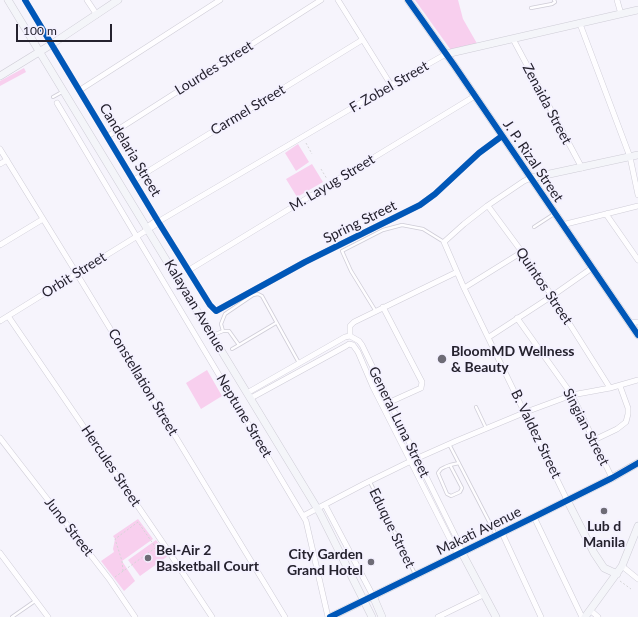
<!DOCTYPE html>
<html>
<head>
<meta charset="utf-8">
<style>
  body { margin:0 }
  #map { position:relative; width:638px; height:617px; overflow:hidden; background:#f6f4fc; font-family:Lato,sans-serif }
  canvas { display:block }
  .scale { position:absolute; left:16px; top:24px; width:96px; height:18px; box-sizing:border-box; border:2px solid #25222e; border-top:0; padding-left:5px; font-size:12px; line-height:14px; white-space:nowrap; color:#25222e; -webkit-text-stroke:3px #f4f1ff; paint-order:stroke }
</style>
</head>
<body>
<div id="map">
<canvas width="638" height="617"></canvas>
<div class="scale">100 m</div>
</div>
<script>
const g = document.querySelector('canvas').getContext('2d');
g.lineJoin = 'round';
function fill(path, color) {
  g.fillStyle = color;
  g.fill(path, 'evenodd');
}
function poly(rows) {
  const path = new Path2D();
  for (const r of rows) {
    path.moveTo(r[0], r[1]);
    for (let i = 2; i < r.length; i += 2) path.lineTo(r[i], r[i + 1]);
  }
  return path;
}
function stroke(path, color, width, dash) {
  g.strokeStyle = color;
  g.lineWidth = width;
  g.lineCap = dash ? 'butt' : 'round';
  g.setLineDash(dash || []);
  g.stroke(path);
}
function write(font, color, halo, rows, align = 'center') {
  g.font = font + ' Lato,sans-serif';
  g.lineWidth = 3.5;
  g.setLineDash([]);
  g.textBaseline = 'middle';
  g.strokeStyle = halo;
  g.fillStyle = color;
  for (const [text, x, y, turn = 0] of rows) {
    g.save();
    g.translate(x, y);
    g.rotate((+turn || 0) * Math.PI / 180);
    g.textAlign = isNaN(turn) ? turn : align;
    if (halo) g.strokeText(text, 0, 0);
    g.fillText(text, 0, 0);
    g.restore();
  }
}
fill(poly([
  [415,0,458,0,463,19,479,47,453,53],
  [24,68,26,72,0,86,0,81],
  [298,144,309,162,296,171,285,153],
  [312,164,323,182,297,197,286,179],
  [207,370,222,396,201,409,186,383],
  [138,519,153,539,122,561,135,581,124,591,101,561,114,552,113,549,115,539,113,536],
  [156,540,168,556,140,576,128,560]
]), '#f8cfee');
const lane = poly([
  [531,8,552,4,555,2,554,0],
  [53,97,62,92],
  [534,227,554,214],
  [375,310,351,271,342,251,383,230,402,225,423,229,444,242],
  [223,331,221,324,225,314,253,295,258,294,262,296,299,363],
  [213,335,223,331,229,331,239,345,232,349],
  [239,345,276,323],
  [476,407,486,428],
  [449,444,496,535],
  [450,465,462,488,460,492,451,496,447,494,438,473,441,469,445,467,450,465,459,463],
  [370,482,415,574],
  [12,617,35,601]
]);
const street = poly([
  [25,0,159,223,210,305,216,311,305,262,420,205,435,194,479,153,502,136],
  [87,0,97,15],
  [338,0,391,85],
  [617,0,621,14],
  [580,24,630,157,638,195],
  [513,39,582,168],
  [80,90,220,0],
  [57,103,306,521,328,617],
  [108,136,321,0],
  [0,149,77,274,285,617],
  [0,164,7,160],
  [531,178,524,181,487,206,464,224,444,242,464,288,567,500],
  [134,180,362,40],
  [488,206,522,252,552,296,610,388],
  [606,214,638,260],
  [562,225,638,206],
  [147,227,157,220,161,220,391,85,446,54],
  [0,245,43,219],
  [189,270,475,96],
  [464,288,522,252],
  [383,307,422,382,421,388,390,402],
  [8,316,163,543,212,617],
  [517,318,572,395,612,478],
  [0,321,160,222],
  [630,323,638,322],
  [350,336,350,326,354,322,457,272],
  [489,337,552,296,592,268],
  [247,393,345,337,350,336,359,341,362,345,407,438,459,543,462,553],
  [251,398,346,346,349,344,353,345,358,352,373,387,458,555],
  [0,438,110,580,135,617],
  [594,440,617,429,626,422,628,414,628,408,620,386],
  [325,505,373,596],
  [303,516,364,484,411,461,456,441,526,412,572,395,610,388,638,380],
  [534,517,582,617],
  [502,533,541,617],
  [0,553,48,617],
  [622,566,638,579],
  [590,610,598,617],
  [438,617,483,595]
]);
const secondary = poly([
  [8,0,320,513,372,617],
  [408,0,454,65,638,335],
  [446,54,638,10],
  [0,76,52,44,118,0],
  [531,178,638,155],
  [567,500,594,553,604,568,617,574],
  [462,553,496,617],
  [373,596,382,617],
  [330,617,534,517,612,478,638,463],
  [585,617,622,566,638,526]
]);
stroke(lane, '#ceccd6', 4);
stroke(street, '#ceccd6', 6);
stroke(secondary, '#ceccd6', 8);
stroke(poly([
  [306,143,312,154],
  [321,169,327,179],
  [123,571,122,561,115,539,138,522,156,548],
  [115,577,158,546],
  [620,581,631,589]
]), '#d5d5d7', 1, [2, 2]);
stroke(lane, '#fefdff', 2.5);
stroke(street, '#fefdff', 5);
stroke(secondary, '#f4f5f9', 7);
stroke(poly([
  [25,0,159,223,210,305,216,311,305,262,420,205,435,194,479,153,502,136],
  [408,0,454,65,638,335],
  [330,617,534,517,612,478,638,463]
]), '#0057b8', 6);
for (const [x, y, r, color] of [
  [442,359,5,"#6e6c76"],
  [604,511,4,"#6e6c76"],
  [148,558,4,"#6e6c76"],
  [371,562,4,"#6e6c76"]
]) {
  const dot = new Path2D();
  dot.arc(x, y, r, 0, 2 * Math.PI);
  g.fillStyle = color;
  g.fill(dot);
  stroke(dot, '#f4f1ff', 1.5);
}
write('14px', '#25222e', '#f4f1ff', [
  ["Lourdes Street",214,68,-32],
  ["F. Zobel Street",389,87,-30],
  ["Zenaida Street",547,104,62],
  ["Carmel Street",248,110,-31],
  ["Candelaria Street",130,150,59],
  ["J. P. Rizal Street",533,161,56],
  ["M. Layug Street",332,183,-31],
  ["Spring Street",360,222,-26],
  ["Orbit Street",74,275,-32],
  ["Quintos Street",544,286,56],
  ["Kalayaan Avenue",195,306,59],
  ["Constellation Street",143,382,59],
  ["Neptune Street",244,416,59],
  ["General Luna Street",399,422,64],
  ["Singian Street",586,427,63],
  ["B. Valdez Street",536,434,64],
  ["Hercules Street",111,466,56],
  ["Juno Street",69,527,52],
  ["Eduque Street",392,528,64],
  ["Makati Avenue",479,531,-26]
]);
write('bold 14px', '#25222e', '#f4f1ff', [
  ["BloomMD Wellness",451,351],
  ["& Beauty",451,367],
  ["Lub d",604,526,"center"],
  ["Manila",604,542,"center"],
  ["Bel-Air 2",156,550],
  ["Basketball Court",156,566],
  ["City Garden",363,554,"right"],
  ["Grand Hotel",363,570,"right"]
], 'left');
</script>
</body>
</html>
